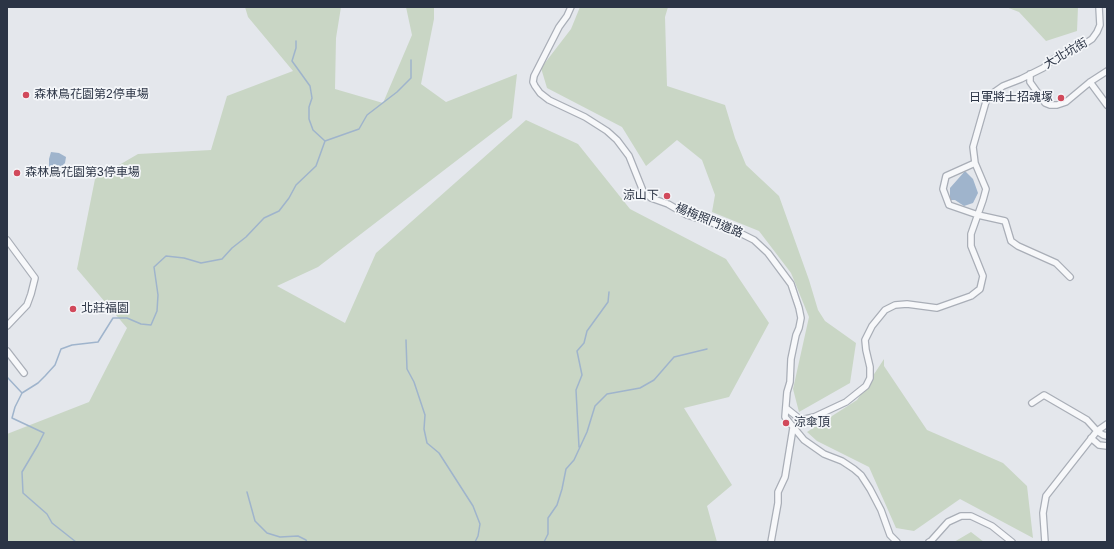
<!DOCTYPE html>
<html>
<head>
<meta charset="utf-8">
<style>
  body { margin:0 }
  #map { position:relative; width:1114px; height:549px; overflow:hidden; background:#e4e7ec; font-family:Arial,sans-serif }
  canvas { display:block }
  .frame { position:absolute; inset:0; border:8px solid #2b3445; pointer-events:none }
</style>
</head>
<body>
<div id="map">
<canvas width="1114" height="549"></canvas>
<div class="frame"></div>
</div>
<script>
const g = document.querySelector('canvas').getContext('2d');
g.lineJoin = 'round';
function fill(path, color) {
  g.fillStyle = color;
  g.fill(path, 'evenodd');
}
function poly(rows) {
  const path = new Path2D();
  for (const r of rows) {
    path.moveTo(r[0], r[1]);
    for (let i = 2; i < r.length; i += 2) path.lineTo(r[i], r[i + 1]);
  }
  return path;
}
function stroke(path, color, width, dash) {
  g.strokeStyle = color;
  g.lineWidth = width;
  g.lineCap = dash ? 'butt' : 'round';
  g.setLineDash(dash || []);
  g.stroke(path);
}
function write(font, color, halo, rows, align = 'center') {
  g.font = font + ' Arial,"Noto Sans TC",sans-serif';
  g.lineWidth = 3.5;
  g.setLineDash([]);
  g.textBaseline = 'middle';
  g.strokeStyle = halo;
  g.fillStyle = color;
  for (const [text, x, y, turn = 0] of rows) {
    g.save();
    g.translate(x, y);
    g.rotate((+turn || 0) * Math.PI / 180);
    g.textAlign = isNaN(turn) ? turn : align;
    if (halo) g.strokeText(text, 0, 0);
    g.fillText(text, 0, 0);
    g.restore();
  }
}
fill(poly([
  [245,7,341,7,336,38,335,89,383,103,412,35,406,7,434,7,434,19,421,84,446,102,517,74,512,118,318,267,277,286,345,323,376,253,526,120,578,144,630,209,726,259,769,323,729,397,684,408,732,485,707,506,717,542,7,542,7,434,89,402,127,328,77,269,95,179,138,154,211,150,227,96,293,71,248,17],
  [580,7,668,7,665,17,667,86,725,105,735,138,746,165,779,196,809,280,818,310,825,321,856,343,850,383,799,412,793,389,809,317,791,273,759,231,712,212,715,195,702,160,677,140,646,166,622,127,547,88,541,68,571,29],
  [1006,7,1078,7,1077,31,1046,41,1019,12],
  [884,359,884,366,927,430,1003,463,1027,486,1033,538,960,499,914,531,896,528,869,467,817,441,807,432,857,400],
  [971,532,984,542,954,542]
]), '#c9d6c5');
fill(poly([
  [51,152,59,153,66,157,65,163,57,171,49,171,49,159],
  [965,171,973,179,978,193,973,203,964,206,955,200,950,200,950,188]
]), '#9fb4cc');
stroke(poly([
  [296,41,296,48,292,61,310,86,312,98,309,107,309,119,313,130,325,141],
  [406,340,407,369,414,382,425,415,424,429,427,443,439,453,473,506,480,524,478,536,475,542],
  [7,377,22,393,15,407,12,418,44,433,38,445,22,472,23,493,47,514,52,523,76,542],
  [22,393,38,383,45,376,55,365,61,349,72,345,98,342,113,318,127,318,141,324,151,325,157,311,158,295,154,267,166,256,184,258,201,263,222,259,232,248,246,237,264,218,279,211,289,198,296,185,316,166,325,141,359,129,367,115,397,92,411,78,411,60],
  [579,447,576,390,582,375,577,351,584,343,587,331,608,302,609,292],
  [247,492,255,521,267,533,280,537,298,536,306,540,307,542],
  [544,542,548,534,548,518,557,505,562,489,566,469,574,460,587,432,595,406,607,394,640,388,654,380,674,357,707,349]
]), '#9fb4cc', 1.5);
const minor = poly([
  [571,7,567,16,559,27,534,76,533,82,535,86,540,93,549,100,585,117,607,131,617,140,629,156,643,191,651,198,668,204,687,215,734,230,754,240,768,253,791,284,799,308,801,318,799,328,796,335,791,359,790,382,787,392,785,417,804,440,824,454,842,461,854,469,861,475,870,489,881,510,890,535,897,542],
  [1030,74,1030,82,1045,103,1050,105,1057,105,1066,102,1090,82,1107,71],
  [1090,82,1107,105],
  [975,163,946,176,943,189,949,205,978,215,1005,221,1011,241,1018,246,1056,263,1070,277],
  [7,240,35,278,31,294,27,305,7,326],
  [7,351,24,373],
  [1032,403,1044,395,1087,420,1097,431,1046,496,1043,513,1045,542],
  [786,408,801,420,814,417,846,402,866,386,870,378,870,367,866,350,865,340,872,326,885,310,895,305,907,304,937,308,971,296,980,289,983,276,971,246,971,234,983,200,986,189,975,163,973,147,987,98,993,93,1003,86,1021,79,1043,68,1054,59,1080,47,1092,39,1097,32,1100,25,1099,7],
  [1107,424,1097,431,1103,435,1107,436],
  [1091,438,1099,445,1107,446],
  [771,542,778,503,778,492,785,477,793,428],
  [929,542,931,541,948,522,961,516,971,516,992,526,1012,542]
]);
stroke(minor, '#a9aeb7', 8);
stroke(minor, '#f7f8fa', 5.5);
for (const [x, y, r, color] of [
  [26,95,4,"#d1495b"],
  [1061,98,4,"#d1495b"],
  [17,173,4,"#d1495b"],
  [667,196,4,"#d1495b"],
  [73,309,4,"#d1495b"],
  [786,423,4,"#d1495b"]
]) {
  const dot = new Path2D();
  dot.arc(x, y, r, 0, 2 * Math.PI);
  g.fillStyle = color;
  g.fill(dot);
  stroke(dot, '#f4f6f9', 1.5);
}
write('12px', '#2b3445', '#f4f6f9', [
  ["大北坑街",1066,54,-30],
  ["楊梅照門道路",709,221,22]
]);
write('12px', '#2b3445', '#f4f6f9', [
  ["森林鳥花園第2停車場",34,95],
  ["日軍將士招魂塚",1053,98,"right"],
  ["森林鳥花園第3停車場",25,173],
  ["涼山下",659,196,"right"],
  ["北莊福園",81,309],
  ["涼傘頂",794,423]
], 'left');
</script>
</body>
</html>
